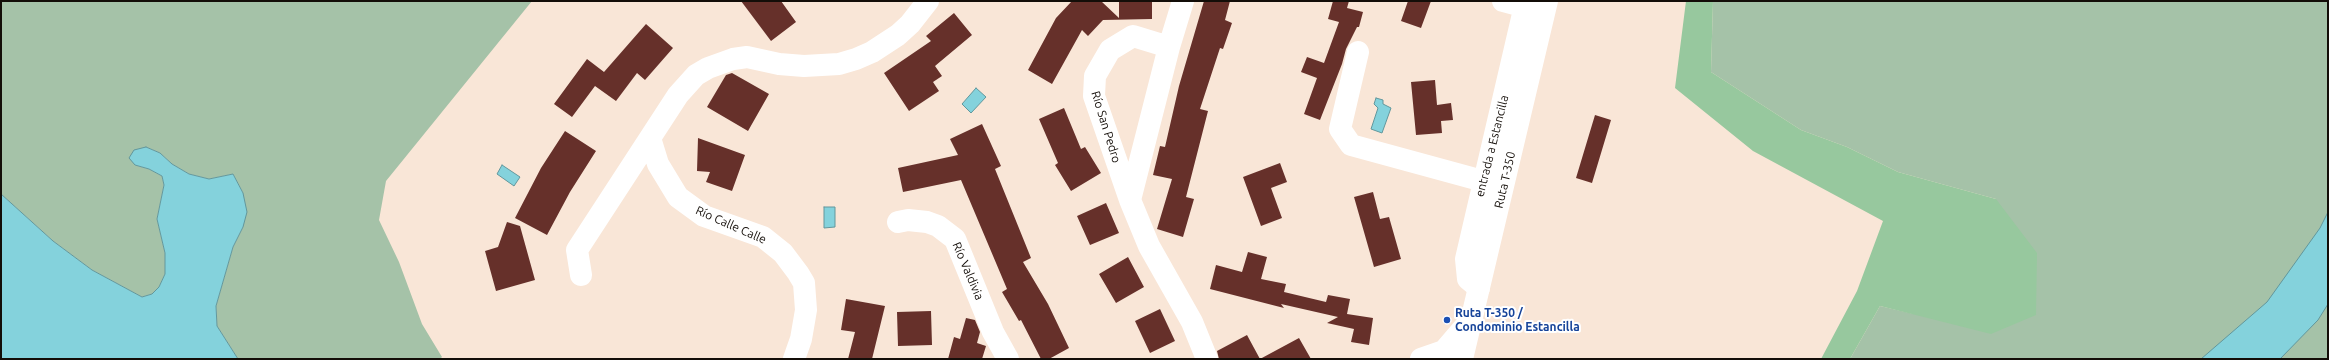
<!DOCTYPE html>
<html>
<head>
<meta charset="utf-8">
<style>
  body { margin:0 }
  #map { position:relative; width:2329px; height:360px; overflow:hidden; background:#f9e6d7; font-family:Ubuntu,sans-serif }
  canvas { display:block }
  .frame { position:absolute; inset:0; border:2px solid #130d08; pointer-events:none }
</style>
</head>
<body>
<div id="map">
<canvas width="2329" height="360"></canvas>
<div class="frame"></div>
</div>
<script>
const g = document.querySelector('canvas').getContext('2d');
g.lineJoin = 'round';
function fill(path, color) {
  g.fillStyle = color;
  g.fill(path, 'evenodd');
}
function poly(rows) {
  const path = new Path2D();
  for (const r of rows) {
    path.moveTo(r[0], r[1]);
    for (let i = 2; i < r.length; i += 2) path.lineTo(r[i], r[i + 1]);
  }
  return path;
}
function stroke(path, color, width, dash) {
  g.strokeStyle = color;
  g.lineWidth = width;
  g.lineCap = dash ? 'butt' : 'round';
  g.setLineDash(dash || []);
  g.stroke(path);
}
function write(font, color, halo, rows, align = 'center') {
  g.font = font + ' Ubuntu,sans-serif';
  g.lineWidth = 4;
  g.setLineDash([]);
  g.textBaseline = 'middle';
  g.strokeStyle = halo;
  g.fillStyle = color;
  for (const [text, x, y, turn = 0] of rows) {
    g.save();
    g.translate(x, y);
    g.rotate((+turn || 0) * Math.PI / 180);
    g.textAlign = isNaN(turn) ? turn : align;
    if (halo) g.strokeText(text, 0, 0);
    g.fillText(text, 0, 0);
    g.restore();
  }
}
fill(poly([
  [1,1,532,1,386,181,379,220,399,262,422,324,442,357,440,359,238,359,217,326,216,306,233,247,243,227,243,193,233,174,209,179,189,174,172,164,160,153,146,147,135,165,149,169,162,176,164,185,157,219,165,253,165,274,159,287,152,294,142,297,92,270,53,241,1,194],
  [1713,1,2328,1,2328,359,1850,359,1880,306,1914,314,1996,199,1898,172,1847,147,1801,130,1711,72]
]), '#a5c2a8');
fill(poly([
  [1686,1,1713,1,1711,72,1801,130,1847,147,1898,172,1996,199,2037,253,2036,315,1991,334,1880,306,1850,359,1821,359,1857,291,1883,221,1753,151,1675,88]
]), '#97c89e');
const water = poly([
  [976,88,986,97,971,113,962,104,976,88],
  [1376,98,1383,100,1383,104,1391,108,1382,133,1371,129,1378,108,1374,104,1376,98],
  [146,147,160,153,172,164,189,174,209,179,233,174,243,193,247,212,243,227,233,247,216,306,217,326,238,359,1,359,1,194,53,241,92,270,142,297,152,294,159,287,165,274,165,253,157,219,164,185,162,176,149,169,135,165,129,158,134,150,146,147],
  [502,165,520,177,514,186,497,174,502,165],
  [824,207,835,207,835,227,824,228,824,207],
  [2328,212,2328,304,2318,320,2280,359,2201,359,2267,302,2320,228,2328,212]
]);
fill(water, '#84d2dc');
stroke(water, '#62979c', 1);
fill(poly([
  [741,1,781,1,796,22,771,41],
  [1072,1,1101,1,1119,18,1119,1,1152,1,1152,19,1103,20,1088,36,1082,30,1052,84,1028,70,1056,18],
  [1204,1,1230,1,1225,20,1232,23,1223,49,1220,48,1200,109,1208,111,1186,197,1194,199,1183,237,1157,229,1172,179,1153,175,1160,146,1165,147,1179,86],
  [1333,1,1349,1,1347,8,1363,12,1359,27,1357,27,1346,49,1342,64,1320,120,1304,114,1317,78,1301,72,1307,57,1324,63,1339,22,1328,19],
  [1408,1,1431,1,1421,28,1401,21],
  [954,13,972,35,935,66,942,76,933,82,939,91,909,111,884,73,931,41,926,36],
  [646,24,673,48,645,80,637,73,616,101,595,86,572,117,554,104,587,59,604,72],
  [732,73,769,94,748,131,707,107,726,75],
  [1435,80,1437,105,1451,103,1453,120,1441,121,1442,133,1416,135,1411,82],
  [1064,108,1081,149,1085,147,1101,173,1071,191,1055,165,1058,163,1039,119],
  [1595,115,1611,120,1592,183,1576,178],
  [982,124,1001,166,995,169,1031,258,1023,262,1048,304,1069,348,1049,359,1041,359,1021,320,1019,321,1002,292,1007,289,961,180,903,192,898,168,958,155,950,139],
  [565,131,596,151,570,192,547,235,515,218,541,168],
  [698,138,745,155,732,191,706,182,710,172,697,171],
  [1280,163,1287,182,1271,188,1282,218,1261,226,1243,177],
  [1373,192,1380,219,1389,217,1401,259,1374,267,1354,197],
  [1106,203,1119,233,1090,245,1077,216],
  [507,222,520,226,535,280,496,291,485,251,498,247],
  [1248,252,1267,257,1261,279,1286,284,1284,292,1326,302,1328,295,1350,299,1347,314,1373,318,1369,345,1351,342,1354,329,1327,323,1338,317,1281,304,1284,308,1210,289,1216,265,1242,272],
  [1128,257,1144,287,1116,303,1099,274],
  [846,299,885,306,872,359,848,359,855,332,841,330],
  [1160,309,1175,341,1150,353,1135,321],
  [931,311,932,345,898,346,897,312],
  [966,318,975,320,980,332,977,343,986,346,982,359,948,359,954,337,960,339],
  [1247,335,1260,359,1299,338,1311,359,1219,359,1217,351]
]), '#66302a');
stroke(poly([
  [1183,1,1169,47,1130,200,1149,246,1192,322,1207,359],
  [1503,1,1525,7],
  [1358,52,1340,129,1351,145,1483,181],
  [650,138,658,164,678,197,704,216,763,237,783,253,798,273,804,283,806,310,801,339,794,359],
  [1130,200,1094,96,1095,76,1110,50,1133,36,1169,47],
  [898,222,908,220,927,222,938,226,955,239,993,332,1008,359],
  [581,275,577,250,678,95,696,75,708,68,733,59,747,57,779,64,804,66,839,64,856,59,872,52,898,35,910,24,928,1],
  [1479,288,1468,279,1466,259,1526,1]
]), '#fff', 22);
stroke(poly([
  [1421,359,1444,351,1468,323],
  [1462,359,1547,1]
]), '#fff', 22);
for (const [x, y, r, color] of [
  [1447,320,4,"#1a4fb4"]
]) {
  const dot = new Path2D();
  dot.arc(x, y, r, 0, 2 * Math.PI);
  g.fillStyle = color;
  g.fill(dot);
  stroke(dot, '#fff', 1.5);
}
write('12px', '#130d08', '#fff', [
  ["Río San Pedro",1106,127,73],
  ["entrada a Estancilla",1492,146,-76],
  ["Ruta T-350",1505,180,-77],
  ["Río Calle Calle",731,225,24],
  ["Río Valdivia",968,271,67]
]);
write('bold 12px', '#164399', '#fff', [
  ["Ruta T-350 /",1455,313],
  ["Condominio Estancilla",1455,327]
], 'left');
</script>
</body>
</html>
